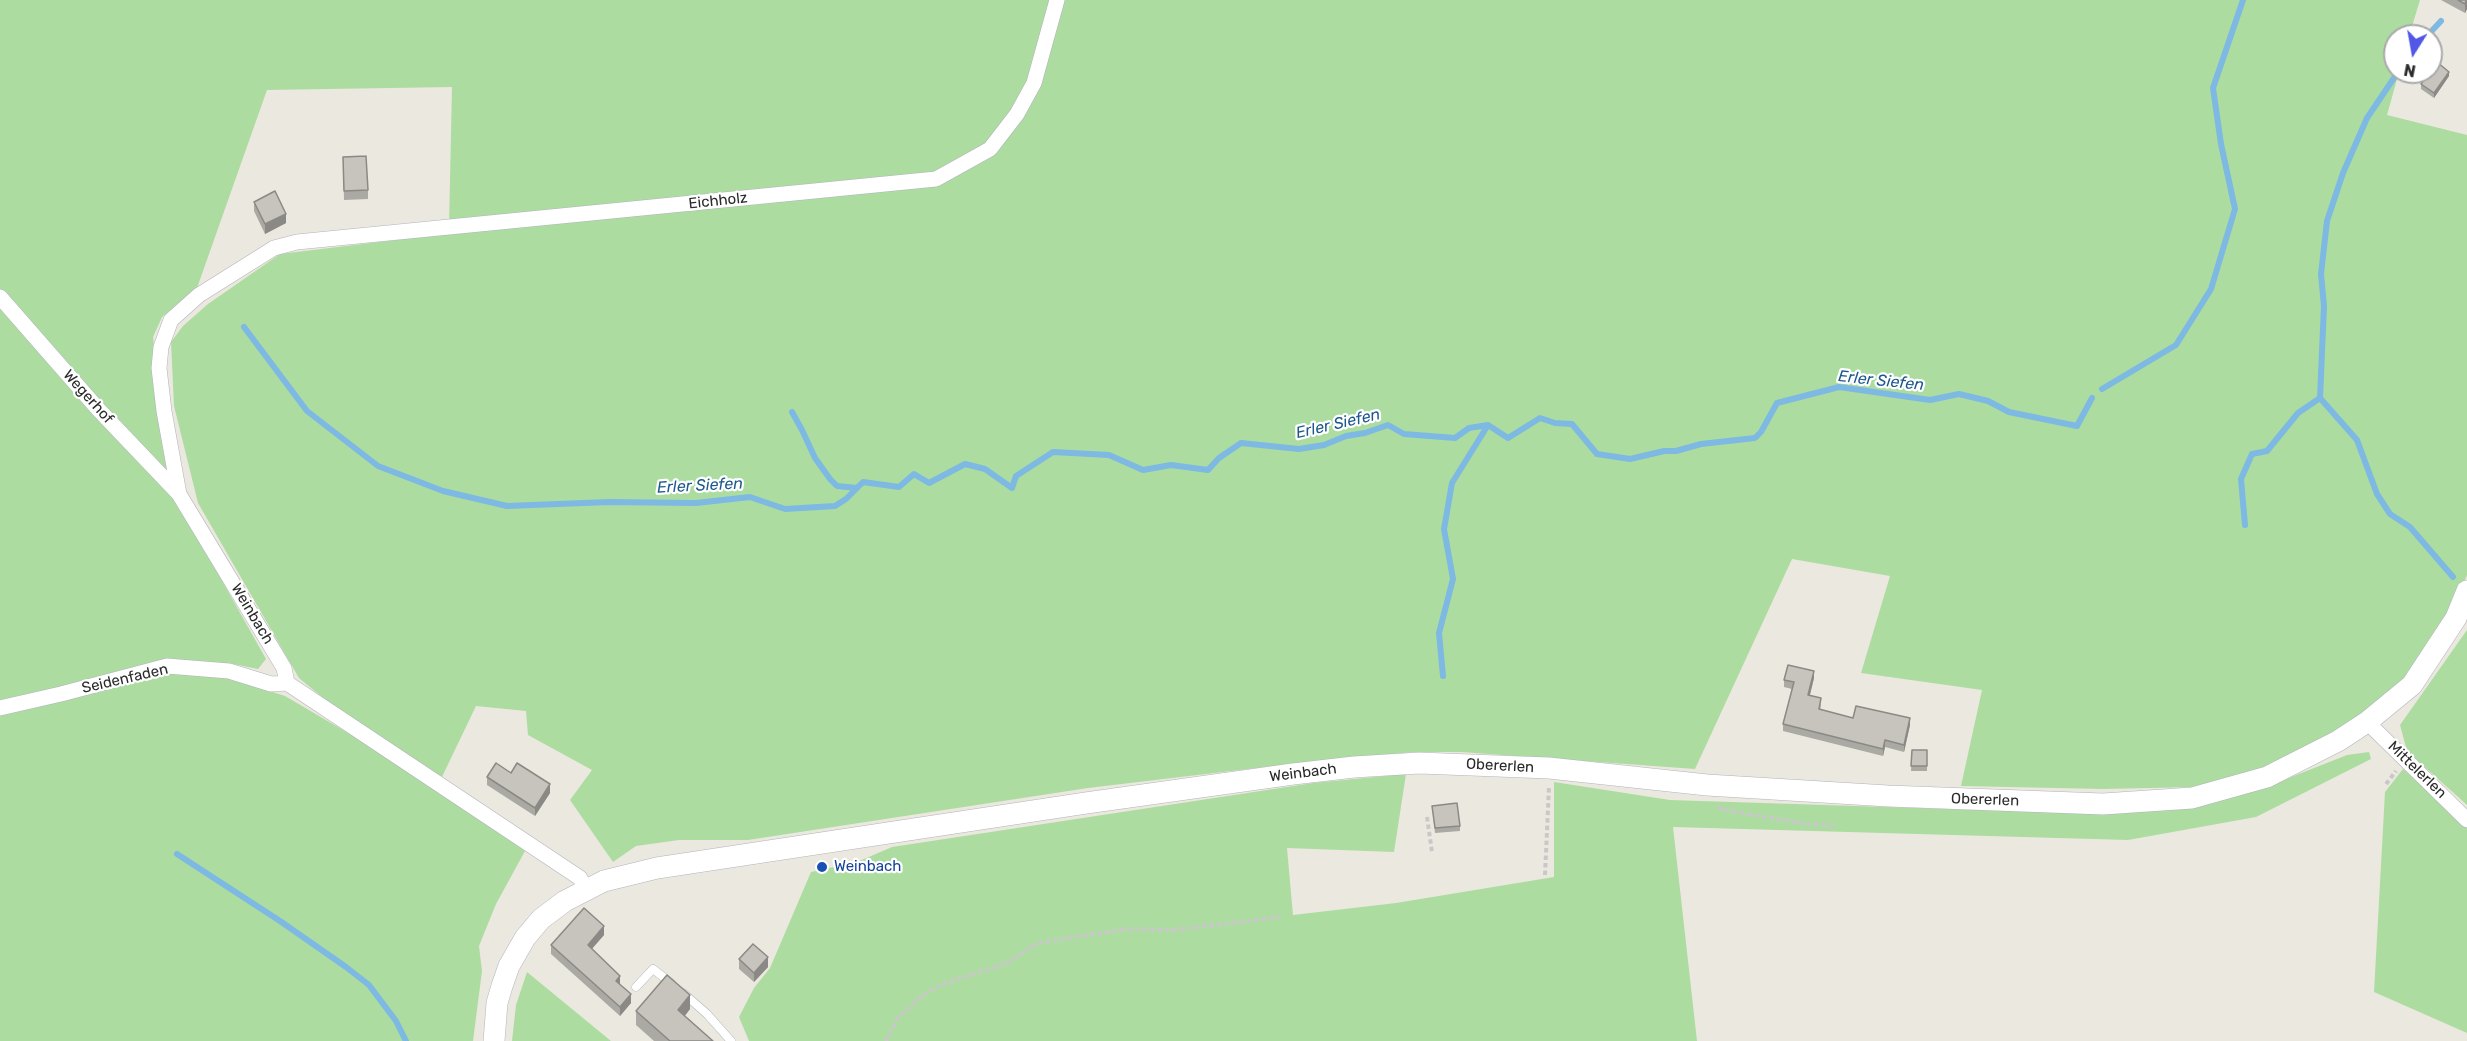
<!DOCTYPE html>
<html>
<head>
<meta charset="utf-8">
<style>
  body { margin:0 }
  #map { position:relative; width:2467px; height:1041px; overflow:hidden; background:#ebe8df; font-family:Rubik,sans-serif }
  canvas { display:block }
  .north { position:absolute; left:2383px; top:24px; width:60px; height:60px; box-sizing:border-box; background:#fff; border:2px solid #aaa; border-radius:50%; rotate:191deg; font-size:16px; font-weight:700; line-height:24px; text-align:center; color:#2b2b2b }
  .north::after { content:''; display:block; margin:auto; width:21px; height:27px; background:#5158e6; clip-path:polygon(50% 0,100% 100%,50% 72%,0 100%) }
</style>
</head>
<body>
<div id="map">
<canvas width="2467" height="1041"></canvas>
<div class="north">N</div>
</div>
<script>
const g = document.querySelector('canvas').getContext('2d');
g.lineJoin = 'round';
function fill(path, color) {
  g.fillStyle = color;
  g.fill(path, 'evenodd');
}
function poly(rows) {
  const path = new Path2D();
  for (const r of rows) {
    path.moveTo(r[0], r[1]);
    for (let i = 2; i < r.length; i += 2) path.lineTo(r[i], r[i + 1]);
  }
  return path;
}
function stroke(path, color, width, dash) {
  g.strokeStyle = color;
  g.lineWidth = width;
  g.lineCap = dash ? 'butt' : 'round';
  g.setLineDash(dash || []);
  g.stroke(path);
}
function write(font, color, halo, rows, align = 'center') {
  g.font = font + ' Rubik,sans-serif';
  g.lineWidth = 4.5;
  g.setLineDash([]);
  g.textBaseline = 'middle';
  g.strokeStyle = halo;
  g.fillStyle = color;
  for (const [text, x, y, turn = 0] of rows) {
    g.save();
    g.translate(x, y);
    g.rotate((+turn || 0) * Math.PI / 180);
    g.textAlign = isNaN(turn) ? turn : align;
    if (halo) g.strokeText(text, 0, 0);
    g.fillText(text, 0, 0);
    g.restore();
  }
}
fill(poly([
  [0,0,1053,0,1030,82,987,146,935,175,449,227,452,87,267,90,197,288,162,317,153,337,169,479,0,292],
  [1060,0,2420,0,2409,36,2395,36,2395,72,2399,72,2387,115,2467,135,2467,575,2450,614,2408,680,2364,714,2271,768,2196,787,2103,789,1961,786,1982,690,1861,673,1890,576,1792,559,1695,769,1461,752,1414,752,1324,760,1088,788,748,840,679,840,636,846,613,862,570,800,592,770,528,735,526,711,476,706,440,781,362,730,299,678,198,503,174,406,171,342,183,326,208,304,280,254,445,234,938,182,1019,117],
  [0,302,175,497,266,659,258,669,233,664,167,661,0,705],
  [2467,630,2467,805,2407,751,2400,725],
  [169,670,229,678,285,696,433,783,525,851,496,904,479,946,482,971,473,1041,0,1041,0,713],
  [2369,752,2371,759,2256,817,2128,840,1673,827,1697,1041,749,1041,739,1017,754,988,770,968,811,872,857,862,892,847,1313,783,1406,774,1394,852,1287,848,1293,915,1396,903,1554,877,1554,782,1670,800,2104,814,2266,787,2347,755],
  [2403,769,2467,826,2467,1033,2374,992,2385,792],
  [527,972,611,1041,512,1041,516,1005]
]), '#addca1');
stroke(poly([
  [2427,36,2441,21],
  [244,327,307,411,378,466,443,491,507,506,609,502,696,503,750,497,785,509,835,506,846,499,863,482,899,487,914,474,929,483,965,464,985,469,1012,488,1016,476,1053,452,1109,455,1143,470,1171,465,1208,470,1219,458,1241,443,1299,449,1324,445,1346,436,1365,433,1388,425,1404,434,1455,438,1469,428,1488,425,1508,438,1540,418,1555,423,1572,424,1597,454,1630,459,1664,451,1676,451,1701,444,1755,438,1761,432,1777,403,1839,387,1930,400,1959,394,1988,401,2009,412,2077,426,2092,398],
  [2102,389,2176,345,2211,289,2235,209,2221,144,2213,88,2243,0],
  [2320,398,2357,440,2377,494,2390,514,2410,527,2453,577],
  [792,412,802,430,815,458,830,479,837,486,857,488],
  [2245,525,2241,479,2252,454,2267,451,2298,413,2320,398,2324,306,2321,274,2327,221,2343,173,2367,118,2398,72],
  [1443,676,1439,633,1453,579,1444,529,1452,483,1488,425],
  [177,854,280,921,346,967,369,985,396,1021,406,1041]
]), '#7db9e2', 6);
const service = poly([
  [636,987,653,969,671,983],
  [683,993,707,1014,731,1041]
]);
const minor = poly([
  [0,297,98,409,179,494],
  [0,708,61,694,167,666,229,671,271,684,287,683],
  [2367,722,2467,820],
  [586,890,580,878,287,683,284,668,179,494,164,411,159,368,161,347,171,320,199,295,274,248,297,242,936,179,990,149,1017,114,1034,83,1057,0]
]);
const secondary = poly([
  [494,1041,497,1003,502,986,509,966,525,938,541,919,565,901,604,881,657,868,1086,803,1293,774,1354,767,1419,763,1549,768,1707,785,1888,796,2103,804,2192,798,2267,777,2338,741,2367,722,2412,685,2456,618,2467,591]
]);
stroke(service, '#b2b3bd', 9);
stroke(minor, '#b2b3bd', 16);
stroke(secondary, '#b2b3bd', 22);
stroke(poly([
  [2386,784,2396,771],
  [1718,807,1730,811,1802,823,1836,826],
  [1427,817,1432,852],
  [1545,875,1549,787],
  [886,1041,897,1019,920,997,940,985,1004,964,1038,943,1127,929,1174,930,1280,917]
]), '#c8c8c8', 4, [4.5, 3]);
stroke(service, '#fff', 8);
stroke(minor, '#fff', 15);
stroke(secondary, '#fff', 21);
fill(poly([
  [2441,0,2467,0,2467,9,2465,13],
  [2449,76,2434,98,2421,89,2421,84],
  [343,157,368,190,368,199,344,200],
  [254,202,286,223,265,234,254,211],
  [1814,678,1810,695,1821,705,1820,710,1853,718,1910,725,1904,752,1885,747,1883,756,1783,731,1783,724,1792,689,1784,687,1784,680],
  [1912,750,1927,750,1927,771,1911,771],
  [511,773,550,793,535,816,487,785,487,777],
  [1432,806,1460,826,1460,831,1435,833],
  [604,935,592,949,631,1003,620,1016,551,954,551,945],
  [739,959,768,967,754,982,739,969],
  [690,1009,685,1016,713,1041,654,1041,636,1025,636,1011]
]), '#aba9a3');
fill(poly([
  [2467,0,2467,9,2465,13,2465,4],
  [2449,72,2449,76,2434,98,2434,93],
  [286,214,286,223,265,234,265,224],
  [1814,671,1814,678,1808,702,1808,695],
  [1910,718,1910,725,1904,752,1904,745],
  [1885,740,1885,747,1883,756,1883,749],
  [550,784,550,793,535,816,535,808],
  [604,926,604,935,588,953,588,945],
  [768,957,768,967,754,982,754,973],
  [620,976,620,985,616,981],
  [631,994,631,1003,620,1016,620,1007],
  [690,995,690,1009,678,1024,678,1010]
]), '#8b8985');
const building = poly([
  [2458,0,2466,0,2465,4,2458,0],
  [2437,62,2449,72,2434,93,2421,84,2430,72,2431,72,2431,70,2437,62],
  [366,156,368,190,344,191,343,157,366,156],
  [275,191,286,214,265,224,254,202,275,191],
  [1788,665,1814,671,1808,695,1821,698,1819,709,1853,718,1856,706,1910,718,1904,745,1885,740,1883,749,1783,724,1794,682,1784,680,1788,665],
  [1912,750,1927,750,1927,766,1911,766,1912,750],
  [496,763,511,773,517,763,550,784,535,808,487,777,496,763],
  [1457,803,1460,826,1435,828,1432,806,1457,803],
  [584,908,604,926,588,945,620,976,616,981,631,994,620,1007,551,945,584,908],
  [753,944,768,957,754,973,739,959,753,944],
  [667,975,690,995,678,1010,713,1041,670,1041,636,1011,667,975]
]);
fill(building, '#c7c4be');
stroke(building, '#8b8985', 1.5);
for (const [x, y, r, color] of [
  [822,867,6,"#1a4fb4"]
]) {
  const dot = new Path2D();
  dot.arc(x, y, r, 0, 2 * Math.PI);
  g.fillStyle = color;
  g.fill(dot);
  stroke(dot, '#fff', 2);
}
write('15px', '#2b2b2b', '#fff', [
  ["Eichholz",718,201,-6],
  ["Wegerhof",88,397,48],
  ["Weinbach",252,614,59],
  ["Seidenfaden",125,679,-13],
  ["Obererlen",1500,766,3],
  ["Mittelerlen",2417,770,44],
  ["Weinbach",1303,773,-7],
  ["Obererlen",1985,800,2]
]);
write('15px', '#164399', '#fff', [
  ["Weinbach",834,867]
], 'left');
write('italic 16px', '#1c578e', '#fff', [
  ["Erler Siefen",1881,381,6],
  ["Erler Siefen",1338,424,-13],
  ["Erler Siefen",700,486,-3]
]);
</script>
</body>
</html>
